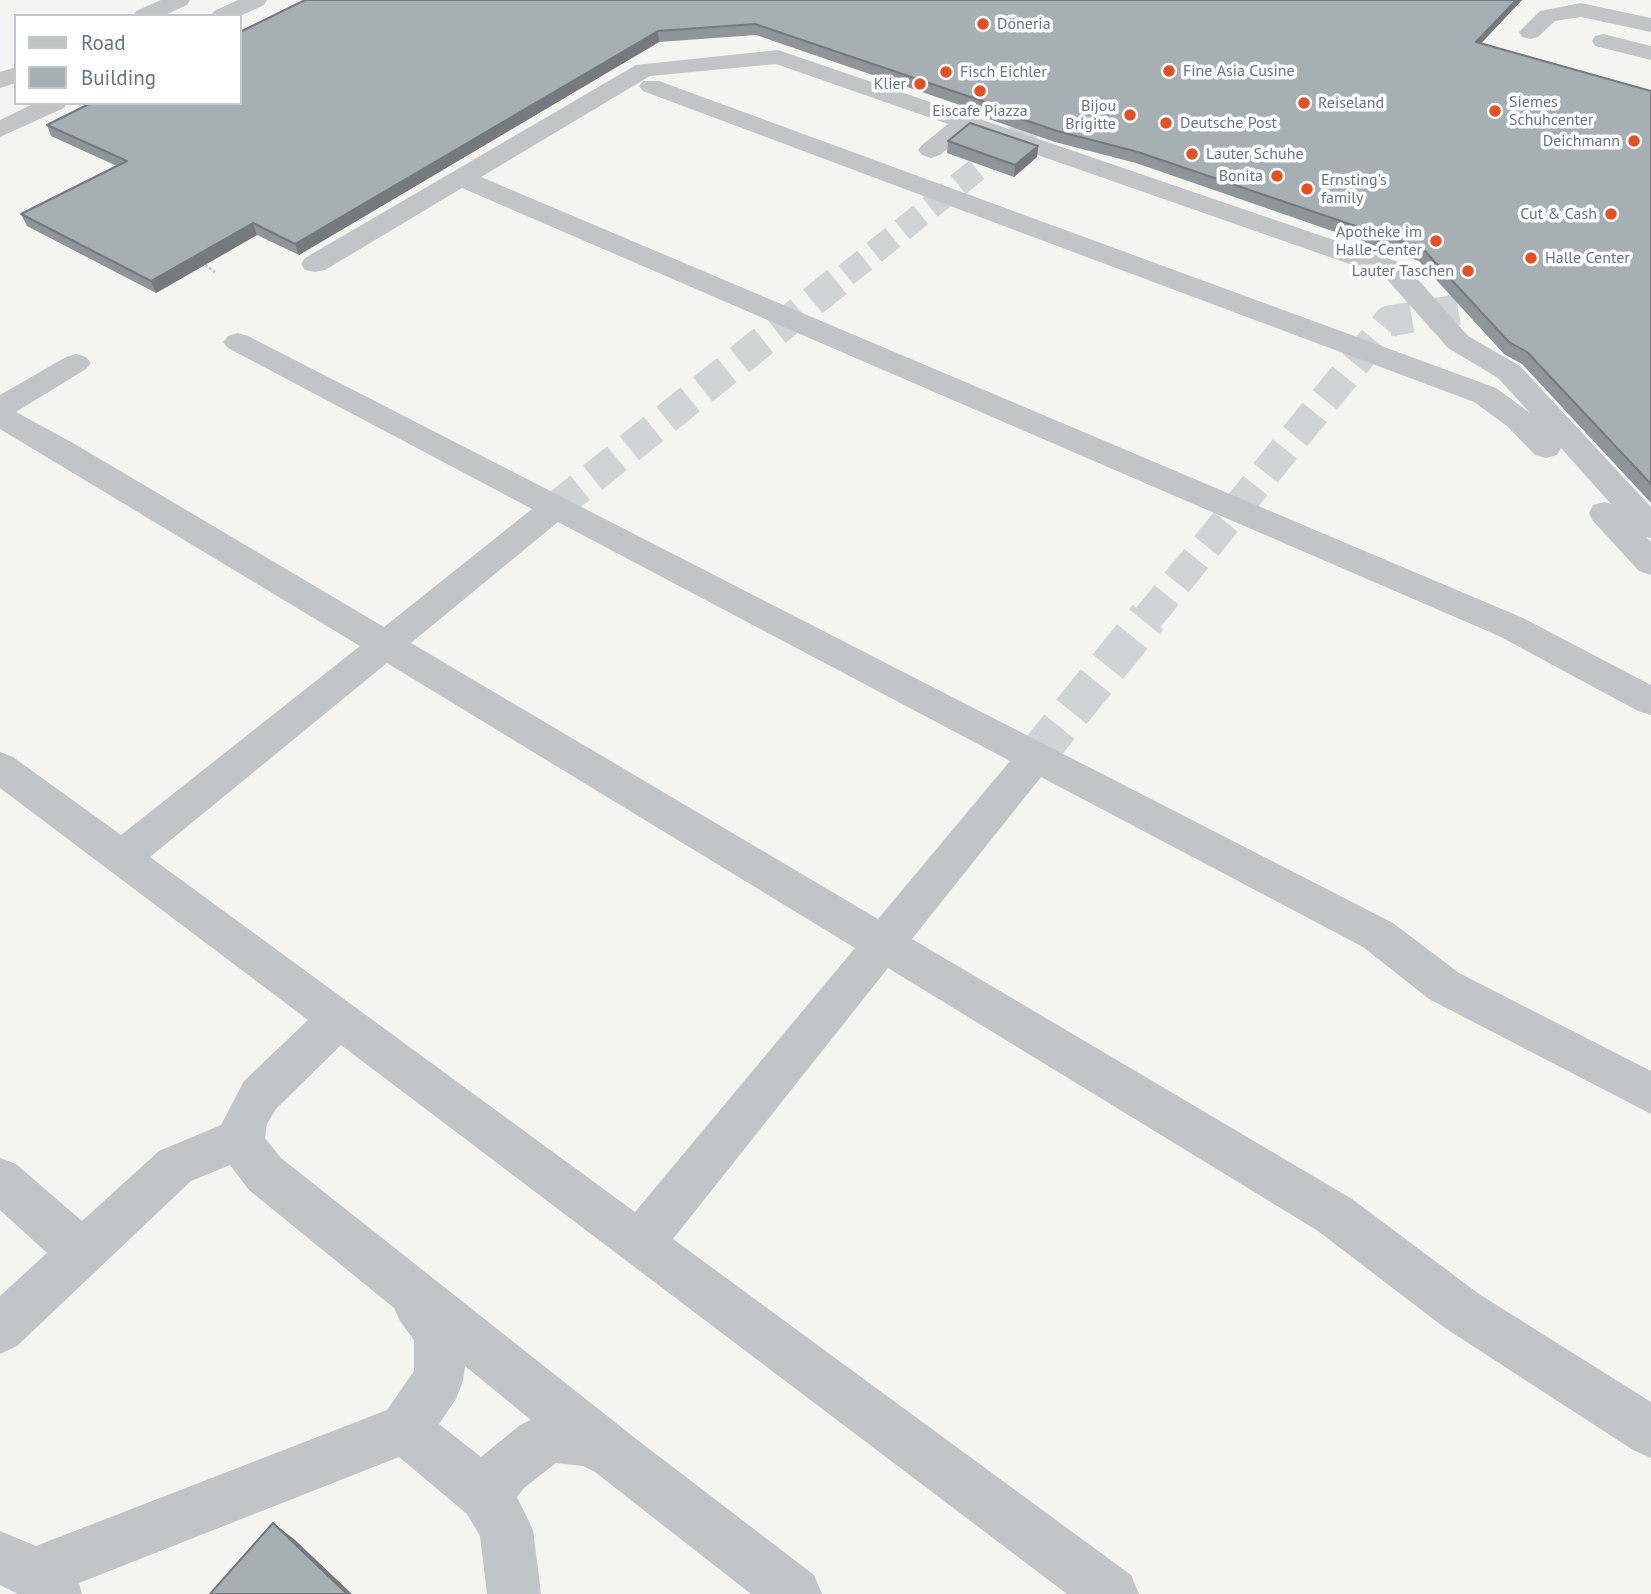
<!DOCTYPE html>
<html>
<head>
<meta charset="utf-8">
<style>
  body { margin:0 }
  #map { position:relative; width:1651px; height:1594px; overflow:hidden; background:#f4f4f0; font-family:"PT Sans",sans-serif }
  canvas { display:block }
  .legend { position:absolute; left:14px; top:14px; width:228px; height:91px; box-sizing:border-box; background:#fff; border:2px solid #c1c7cd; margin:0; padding:9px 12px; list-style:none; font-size:21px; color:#637482 }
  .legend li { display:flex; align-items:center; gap:14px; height:35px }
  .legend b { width:35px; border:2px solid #c1c7cd }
</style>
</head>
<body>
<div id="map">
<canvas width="1651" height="1594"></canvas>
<ul class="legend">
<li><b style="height:9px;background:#c1c5c8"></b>Road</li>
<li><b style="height:19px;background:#a6afb4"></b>Building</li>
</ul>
</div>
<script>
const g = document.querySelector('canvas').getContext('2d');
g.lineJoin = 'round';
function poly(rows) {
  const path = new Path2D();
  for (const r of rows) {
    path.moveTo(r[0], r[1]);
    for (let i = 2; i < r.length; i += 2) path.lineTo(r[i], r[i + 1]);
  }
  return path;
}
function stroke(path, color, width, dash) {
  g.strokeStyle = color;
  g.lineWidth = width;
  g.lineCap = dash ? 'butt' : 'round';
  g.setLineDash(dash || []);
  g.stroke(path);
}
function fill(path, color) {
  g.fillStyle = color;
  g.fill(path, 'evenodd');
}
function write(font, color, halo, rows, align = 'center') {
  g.font = font + ' "PT Sans",sans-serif';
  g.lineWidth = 7;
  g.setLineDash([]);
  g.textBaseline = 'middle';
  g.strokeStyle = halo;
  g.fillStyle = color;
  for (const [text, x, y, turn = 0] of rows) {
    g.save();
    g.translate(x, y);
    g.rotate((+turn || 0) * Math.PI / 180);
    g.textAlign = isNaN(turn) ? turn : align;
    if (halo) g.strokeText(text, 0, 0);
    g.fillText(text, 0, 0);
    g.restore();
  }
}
stroke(poly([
  [846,275,1035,123]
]), '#d0d4d4', 24, [24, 12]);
stroke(poly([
  [556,507,848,273],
  [1147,619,1389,321,1463,309]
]), '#d0d4d4', 31, [31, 16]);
stroke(poly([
  [1035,757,1148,617]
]), '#d0d4d4', 39, [39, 19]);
stroke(poly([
  [205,265,215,272]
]), '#bbbdbf', 2.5, [2.5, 2.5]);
fill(poly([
  [161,0,190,0,187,5,163,16,133,16,136,11,161,0],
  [238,0,267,0,264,5,240,16,211,16,214,11,238,0],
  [1581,3,1651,18,1651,32,1581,17,1555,21,1538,37,1530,39,1522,37,1519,32,1540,11,1581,3],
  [1603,34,1651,46,1651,60,1595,46,1592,41,1595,36,1603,34],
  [778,50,1404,264,1468,336,1520,366,1651,507,1651,538,1646,537,1651,542,1651,575,1639,571,1593,521,1589,513,1593,505,1605,502,1611,504,1561,448,1557,455,1546,458,1535,455,1507,426,1474,402,643,91,639,86,643,81,659,81,1496,388,1530,413,1498,378,1448,348,1384,276,969,131,940,155,931,158,922,155,918,150,922,145,948,124,776,64,650,76,481,177,1523,618,1651,685,1651,715,1638,711,1499,636,462,188,325,270,315,272,305,270,301,264,305,258,636,65,778,50],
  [16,67,16,83,0,88,0,72,16,67],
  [35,103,67,103,64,108,0,137,0,120,35,103],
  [238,333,248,336,1393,923,1459,973,1651,1071,1651,1114,1429,999,1363,947,1041,777,912,939,1352,1199,1479,1294,1651,1402,1651,1458,1633,1450,1445,1328,1318,1231,888,968,673,1239,1131,1575,1139,1594,1067,1594,341,1045,276,1109,267,1124,265,1138,281,1158,635,1438,814,1575,822,1594,751,1594,595,1472,583,1466,556,1463,524,1488,517,1497,533,1530,541,1594,487,1594,480,1536,467,1514,399,1457,79,1583,82,1594,18,1594,0,1585,0,1531,36,1546,387,1410,414,1371,414,1340,400,1321,394,1308,249,1190,230,1165,191,1181,17,1346,0,1354,0,1296,47,1253,0,1210,0,1158,16,1164,82,1221,159,1151,221,1125,244,1081,308,1020,0,788,0,752,13,757,121,835,360,646,0,429,0,395,66,357,76,354,86,357,91,363,86,369,16,412,73,443,384,627,532,509,228,348,223,342,228,336,238,333],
  [558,522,1010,761,878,919,411,643,558,522],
  [387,663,855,948,635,1212,150,857,387,663],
  [465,1366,531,1420,520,1425,481,1457,439,1424,456,1399,463,1381,465,1366]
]), '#c1c5c8');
fill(poly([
  [305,0,1522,0,1481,43,1651,91,1651,503,1522,364,1504,354,1419,261,1136,163,1055,142,986,118,986,114,756,35,659,42,299,255,257,235,156,293,27,226,21,214,117,166,51,136,47,125],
  [948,141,1038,146,1037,157,1014,177,947,153]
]), '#8f969b');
fill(poly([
  [1516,0,1522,0,1472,53,1476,42],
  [658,31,659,42,299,255,295,244],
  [1038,146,1037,157,1014,177,1015,165],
  [253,223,257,235,156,293,151,281],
  [273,1523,294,1539,352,1594,347,1594]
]), '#747a7e');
const building = poly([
  [305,0,1516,0,1476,42,1651,91,1651,484,1527,352,1509,342,1423,249,1138,152,1057,131,987,107,991,104,755,24,658,31,295,244,253,223,151,281,21,214,127,161,47,125,91,103,240,103,240,32,305,0],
  [970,123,1038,146,1015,165,948,141,970,123],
  [273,1523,347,1594,210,1594,273,1523]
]);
fill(building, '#a6afb4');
stroke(building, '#747a7e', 2);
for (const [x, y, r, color] of [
  [983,24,7,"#e35122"],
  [1169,71,7,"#e35122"],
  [946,72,7,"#e35122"],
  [920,84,7,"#e35122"],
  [980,91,7,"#e35122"],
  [1304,103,7,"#e35122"],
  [1495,111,7,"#e35122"],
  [1130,115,7,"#e35122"],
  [1166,123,7,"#e35122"],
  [1634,141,7,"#e35122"],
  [1192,154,7,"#e35122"],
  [1277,176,7,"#e35122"],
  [1307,189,7,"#e35122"],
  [1611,214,7,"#e35122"],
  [1436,241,7,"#e35122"],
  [1531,258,7,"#e35122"],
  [1468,271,7,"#e35122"]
]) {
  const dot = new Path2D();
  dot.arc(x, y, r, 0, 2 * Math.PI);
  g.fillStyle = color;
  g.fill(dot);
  stroke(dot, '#fff', 2.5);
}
write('16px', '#637482', '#fff', [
  ["Döneria",997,24],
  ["Fine Asia Cusine",1183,71],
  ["Fisch Eichler",960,72],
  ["Klier",906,84,"right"],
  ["Siemes",1509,102],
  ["Schuhcenter",1509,120],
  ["Reiseland",1318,103],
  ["Bijou",1116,106,"right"],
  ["Brigitte",1116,124,"right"],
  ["Eiscafe Piazza",980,111,"center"],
  ["Deutsche Post",1180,123],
  ["Deichmann",1620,141,"right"],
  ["Lauter Schuhe",1206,154],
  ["Bonita",1263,176,"right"],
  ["Ernsting's",1321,180],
  ["family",1321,198],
  ["Cut & Cash",1597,214,"right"],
  ["Apotheke im",1422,232,"right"],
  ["Halle-Center",1422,250,"right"],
  ["Halle Center",1545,258],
  ["Lauter Taschen",1454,271,"right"]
], 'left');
</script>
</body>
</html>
